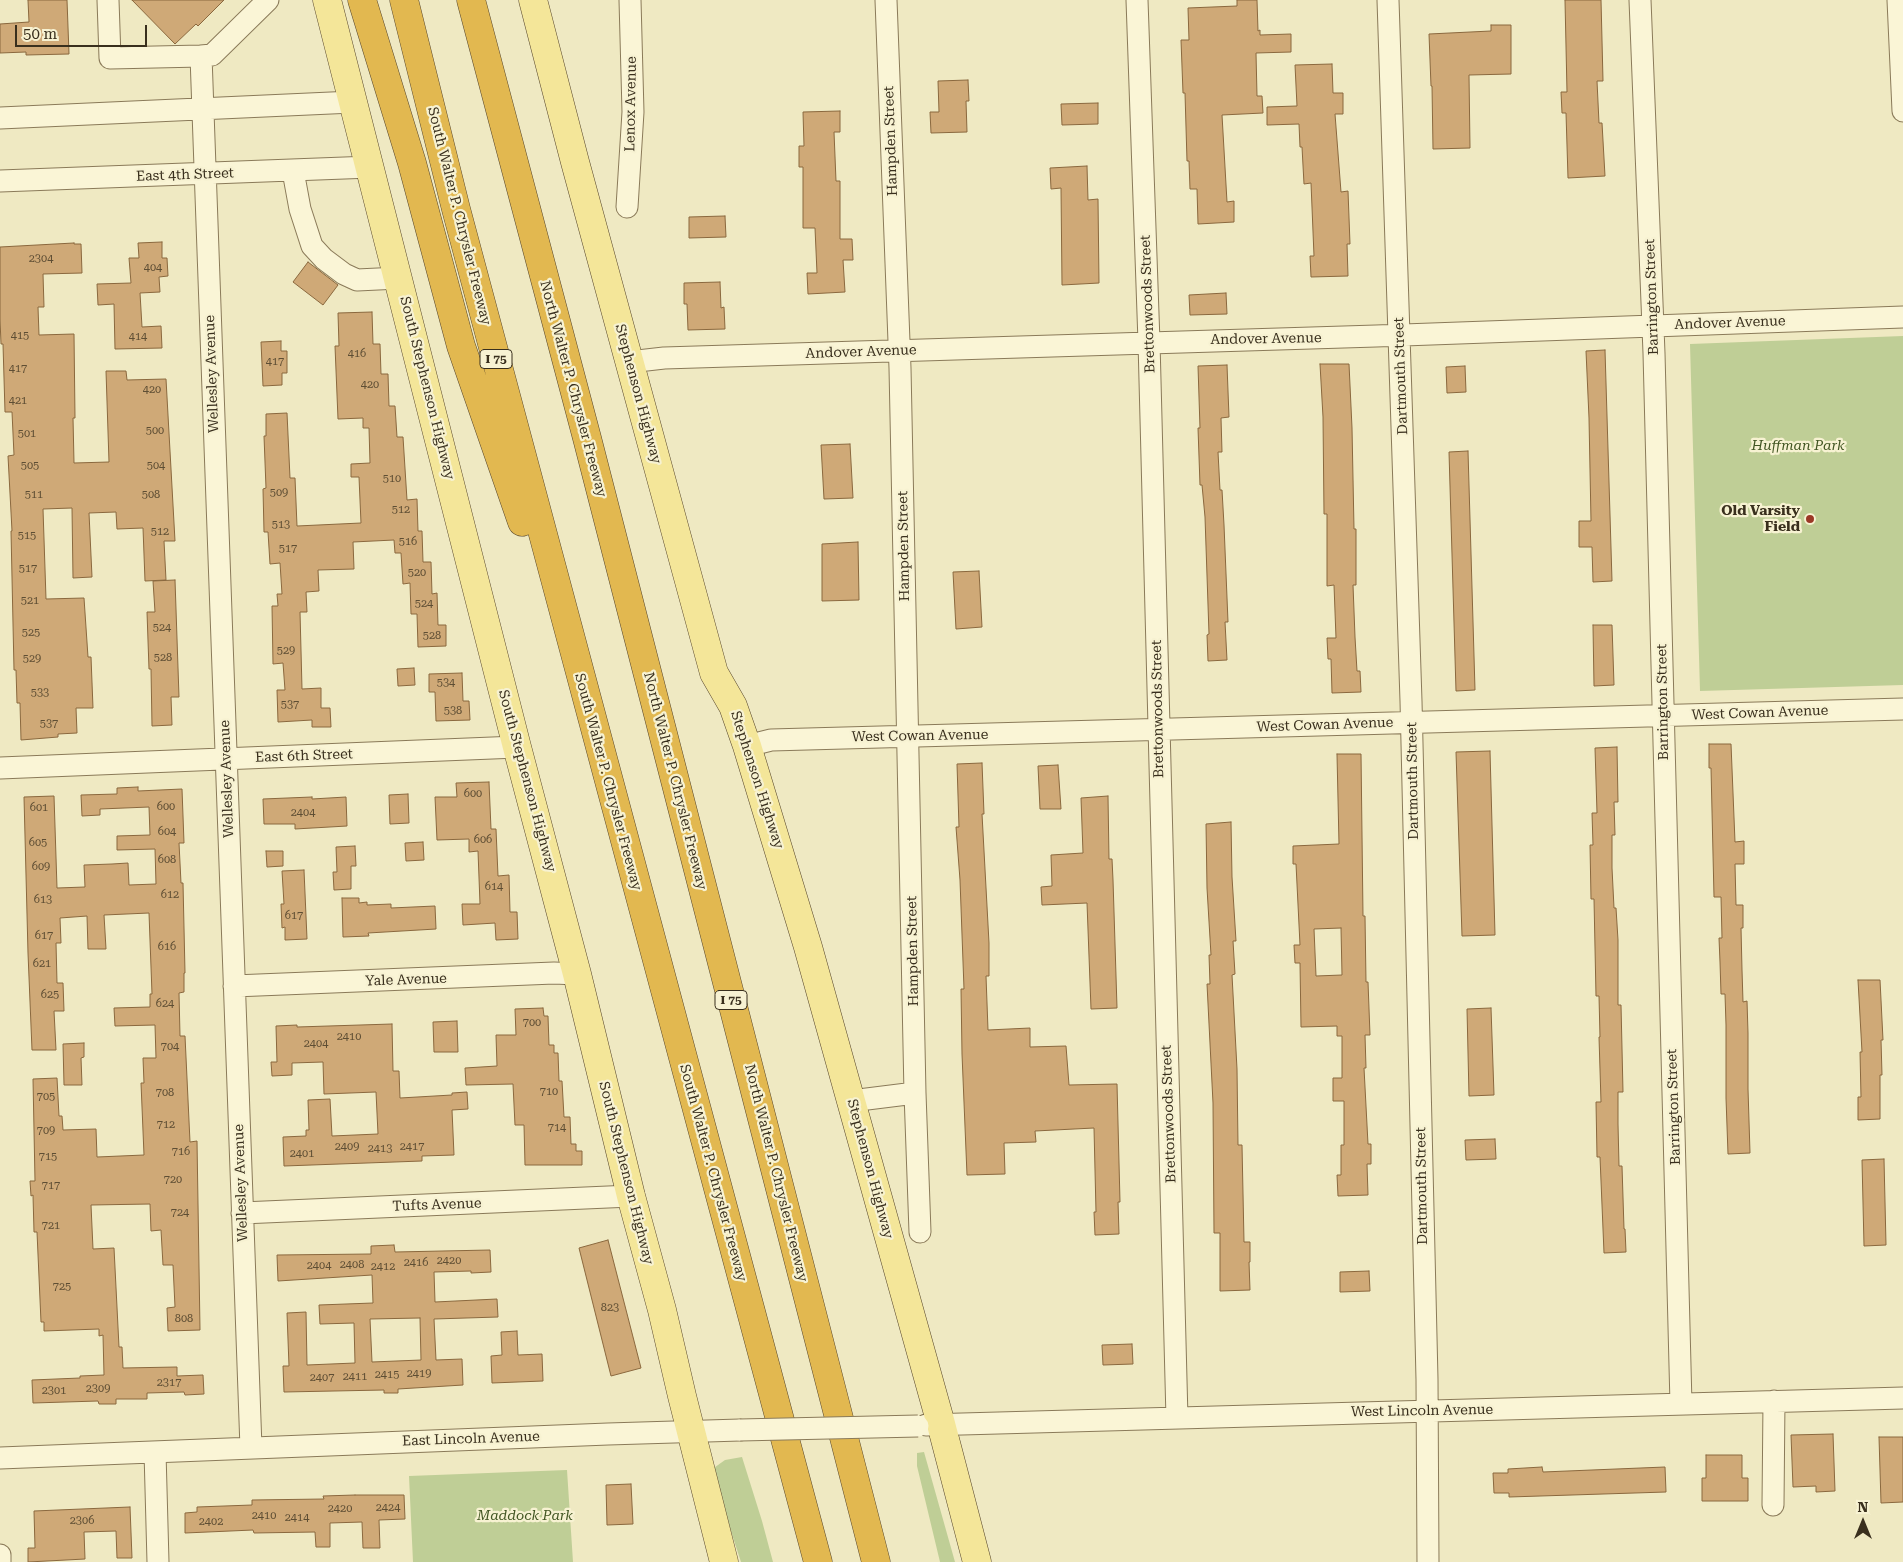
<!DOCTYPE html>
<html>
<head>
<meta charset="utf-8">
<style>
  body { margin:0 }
  #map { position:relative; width:1903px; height:1562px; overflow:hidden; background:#efe9c2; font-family:"Roboto Serif",serif }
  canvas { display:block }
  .north { position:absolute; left:1838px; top:1497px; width:50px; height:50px; -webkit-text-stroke:4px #f7f2d2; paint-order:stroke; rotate:0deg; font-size:14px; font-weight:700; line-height:20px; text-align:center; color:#392f1d }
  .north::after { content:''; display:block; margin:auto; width:18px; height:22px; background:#392f1d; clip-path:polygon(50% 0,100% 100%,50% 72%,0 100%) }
  .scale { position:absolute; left:15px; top:25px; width:132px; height:22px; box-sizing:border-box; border:2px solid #392f1d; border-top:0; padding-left:6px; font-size:15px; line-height:18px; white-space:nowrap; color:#392f1d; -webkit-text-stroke:4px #f7f2d2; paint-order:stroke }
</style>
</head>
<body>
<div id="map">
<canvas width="1903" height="1562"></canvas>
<div class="north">N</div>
<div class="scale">50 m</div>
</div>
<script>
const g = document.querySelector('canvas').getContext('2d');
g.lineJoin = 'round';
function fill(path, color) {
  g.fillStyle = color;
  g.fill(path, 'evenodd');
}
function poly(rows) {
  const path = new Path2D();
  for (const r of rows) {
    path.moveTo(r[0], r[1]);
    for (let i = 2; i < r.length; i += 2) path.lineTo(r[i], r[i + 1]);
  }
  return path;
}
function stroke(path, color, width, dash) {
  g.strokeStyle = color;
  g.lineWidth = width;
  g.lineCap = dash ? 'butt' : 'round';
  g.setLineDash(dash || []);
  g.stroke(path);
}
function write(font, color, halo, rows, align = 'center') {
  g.font = font + ' "Roboto Serif",serif';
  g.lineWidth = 4.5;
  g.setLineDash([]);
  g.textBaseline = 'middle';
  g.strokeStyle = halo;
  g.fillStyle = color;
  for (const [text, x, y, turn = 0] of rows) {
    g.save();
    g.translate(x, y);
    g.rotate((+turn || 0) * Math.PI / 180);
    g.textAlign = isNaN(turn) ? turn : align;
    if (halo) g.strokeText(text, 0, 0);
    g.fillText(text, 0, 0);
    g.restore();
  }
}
fill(poly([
  [1903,336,1903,685,1700,691,1690,344],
  [924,1452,955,1562,940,1562,917,1466,917,1453],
  [742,1457,762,1521,773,1562,741,1562,711,1470,725,1460],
  [567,1470,573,1562,413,1562,409,1476]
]), '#bfce96');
const building = poly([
  [28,0,67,0,69,54,26,55,26,52,0,53,0,24,29,22,28,0],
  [132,0,224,0,198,26,196,24,175,44,132,0],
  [1237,0,1257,0,1258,31,1260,30,1260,35,1291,34,1291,52,1256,53,1257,96,1262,96,1263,113,1222,115,1227,202,1234,201,1234,222,1198,224,1197,189,1190,189,1189,161,1187,161,1185,93,1183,93,1181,40,1189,40,1188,8,1237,6,1237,0],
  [1565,0,1601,0,1603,81,1597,81,1599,123,1602,123,1605,176,1568,178,1566,113,1562,113,1561,92,1567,92,1565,0],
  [1491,25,1511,25,1511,74,1469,75,1470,148,1433,149,1432,86,1431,86,1429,34,1491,31,1491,25],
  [1332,64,1333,93,1343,93,1343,114,1335,114,1341,192,1348,191,1350,244,1347,244,1348,276,1311,277,1310,256,1314,256,1311,183,1304,184,1302,147,1300,147,1299,124,1267,125,1267,107,1297,106,1295,65,1332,64],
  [968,80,969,101,966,101,967,132,931,133,930,112,939,112,938,81,968,80],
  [1098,103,1098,124,1062,125,1061,104,1098,103],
  [840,111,840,132,834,132,836,181,840,181,840,239,852,239,853,260,843,260,845,292,808,294,807,273,817,273,815,228,803,228,803,167,799,167,799,146,804,146,803,112,840,111],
  [1087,166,1088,200,1098,199,1099,283,1062,285,1061,188,1051,189,1050,168,1087,166],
  [725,216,726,237,689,238,689,217,725,216],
  [162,242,162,258,167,258,168,276,159,277,160,292,140,293,142,327,161,326,162,348,115,349,114,304,98,305,97,284,131,283,129,258,139,258,138,243,162,242],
  [74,243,74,244,81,244,82,273,43,274,44,307,38,307,39,335,74,334,75,418,73,418,74,463,109,462,106,371,126,371,127,380,166,379,175,541,164,541,166,580,145,581,143,528,117,529,116,512,89,513,92,577,73,578,72,508,43,509,46,599,84,598,88,657,91,657,93,708,76,708,77,733,58,734,58,737,21,740,20,703,17,703,16,670,14,670,11,531,12,531,8,456,14,455,12,412,5,412,3,344,1,344,0,319,0,247,74,243],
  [308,262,338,285,323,305,293,282,308,262],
  [720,282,721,308,724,307,725,329,688,330,687,304,684,304,684,283,720,282],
  [1226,293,1227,314,1190,315,1189,295,1226,293],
  [372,312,373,344,380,344,381,374,388,374,389,406,395,406,397,437,403,437,407,500,417,499,418,531,422,531,423,562,431,562,432,594,437,593,438,625,446,625,446,646,418,647,417,614,411,614,410,583,403,584,401,553,395,553,394,540,353,542,354,569,318,570,319,591,306,592,307,612,300,612,302,689,321,688,321,708,330,708,331,727,312,727,312,720,278,722,277,690,285,690,283,663,273,664,272,606,278,606,277,594,282,594,280,563,270,564,268,532,264,532,263,489,266,488,264,436,266,436,266,414,287,413,290,478,295,478,297,526,361,523,359,477,351,477,351,464,370,463,369,428,363,428,363,418,338,419,335,346,339,346,338,313,372,312],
  [281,341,281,351,287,351,287,373,282,373,282,385,263,386,261,342,281,341],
  [1605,350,1612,581,1593,582,1592,547,1579,547,1579,521,1591,521,1589,418,1586,351,1605,350],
  [1320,364,1349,364,1352,428,1354,529,1356,529,1356,585,1353,585,1355,637,1357,671,1360,671,1361,692,1332,693,1331,659,1328,659,1327,638,1336,638,1334,585,1327,586,1327,514,1324,514,1323,417,1320,364],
  [1227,365,1229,417,1221,418,1222,452,1218,452,1220,490,1222,490,1224,525,1228,622,1225,622,1227,660,1208,661,1207,635,1209,634,1205,517,1202,485,1200,485,1198,428,1200,428,1198,366,1227,365],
  [1465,366,1466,392,1447,393,1446,367,1465,366],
  [850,444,853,498,824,499,821,445,850,444],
  [1468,451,1475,690,1456,691,1449,452,1468,451],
  [858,542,859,600,822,601,822,544,858,542],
  [979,571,982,627,956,629,953,572,979,571],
  [175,580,179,697,171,697,172,725,152,726,151,669,149,669,147,612,155,612,153,581,175,580],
  [1593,625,1612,625,1614,685,1594,686,1593,625],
  [414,668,415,685,398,686,397,669,414,668],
  [462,673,463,701,469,701,470,720,436,721,435,692,429,692,429,674,462,673],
  [1709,744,1731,744,1735,842,1744,841,1744,864,1735,864,1736,905,1743,905,1743,928,1741,928,1742,970,1743,1002,1747,1001,1748,1033,1748,1089,1750,1153,1728,1154,1726,1098,1726,1025,1725,994,1721,994,1720,962,1719,938,1722,938,1721,897,1714,897,1711,768,1709,768,1709,744],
  [1617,747,1618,802,1614,802,1615,835,1612,835,1612,868,1614,908,1616,908,1618,940,1618,1005,1621,1005,1623,1092,1618,1092,1618,1124,1619,1166,1622,1166,1624,1229,1625,1229,1626,1252,1604,1253,1600,1157,1597,1157,1596,1102,1601,1102,1599,1037,1600,1037,1599,996,1596,996,1594,899,1591,899,1590,845,1593,845,1592,813,1597,813,1595,748,1617,747],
  [1490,751,1495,935,1462,936,1456,752,1490,751],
  [1337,754,1361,754,1363,916,1365,916,1366,982,1368,982,1370,1035,1365,1035,1366,1068,1364,1068,1368,1144,1371,1144,1371,1164,1367,1164,1368,1195,1338,1196,1337,1175,1341,1175,1341,1145,1344,1145,1344,1101,1333,1101,1333,1078,1342,1078,1342,1036,1337,1036,1337,1026,1301,1027,1300,963,1295,963,1294,945,1300,945,1296,864,1293,864,1293,846,1339,844,1337,754],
  [1341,928,1342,975,1316,976,1314,929,1341,928],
  [982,763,984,814,982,814,989,943,989,976,986,976,988,1030,1030,1028,1030,1047,1066,1046,1069,1085,1117,1084,1120,1202,1118,1202,1119,1234,1095,1235,1094,1212,1096,1212,1094,1128,1035,1131,1036,1142,1004,1143,1005,1174,967,1175,962,1054,961,989,964,989,960,880,956,827,959,827,957,764,982,763],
  [1058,765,1061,809,1040,809,1038,766,1058,765],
  [489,782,491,829,496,829,498,876,509,875,510,912,517,912,518,939,496,940,495,923,463,925,462,904,480,904,478,851,469,852,469,839,437,840,435,797,457,797,456,783,489,782],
  [138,787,138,791,182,789,184,843,179,843,181,883,183,883,185,973,184,973,184,992,179,993,180,1036,185,1036,190,1142,197,1141,200,1330,168,1331,167,1308,175,1307,173,1265,163,1265,161,1230,151,1231,150,1204,91,1205,93,1249,114,1248,119,1347,122,1347,123,1368,177,1367,177,1376,203,1375,204,1394,185,1395,184,1392,147,1393,147,1399,116,1399,116,1404,99,1404,98,1401,33,1403,32,1380,80,1378,80,1376,104,1375,103,1335,99,1336,99,1329,44,1331,44,1322,41,1322,37,1232,34,1232,33,1195,31,1196,30,1181,35,1181,33,1079,57,1078,59,1116,62,1116,63,1130,96,1129,97,1157,144,1155,141,1083,144,1083,143,1058,156,1058,155,1025,115,1026,114,1008,150,1007,150,994,152,994,149,913,104,915,106,949,88,949,87,916,60,918,61,943,56,943,57,983,63,983,64,1011,54,1011,56,1050,32,1050,28,953,24,797,54,796,57,888,85,887,84,865,112,864,128,863,129,885,156,884,155,849,117,850,117,836,150,835,149,807,100,809,100,815,82,816,81,795,117,794,117,788,138,787],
  [408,794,409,823,390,824,389,795,408,794],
  [1108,796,1109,859,1112,859,1113,880,1117,1008,1091,1009,1087,903,1042,905,1041,887,1052,886,1051,855,1083,853,1081,798,1108,796],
  [312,797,312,799,346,797,347,826,295,829,295,824,264,824,263,799,312,797],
  [1231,822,1232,877,1236,941,1233,941,1235,974,1232,975,1237,1069,1238,1145,1242,1145,1244,1242,1250,1242,1250,1262,1249,1262,1250,1290,1220,1291,1220,1233,1214,1233,1213,1103,1207,984,1210,984,1209,955,1211,955,1207,888,1206,824,1231,822],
  [423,842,424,860,406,861,405,843,423,842],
  [355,846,356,866,351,866,351,889,334,890,333,872,337,872,336,847,355,846],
  [266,851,283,851,283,866,267,867,266,851],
  [304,870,307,939,285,940,285,927,282,928,281,904,284,904,282,871,304,870],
  [342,898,359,898,359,903,367,902,367,905,391,904,391,908,435,906,436,929,368,933,369,936,343,937,342,898],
  [1858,980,1880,980,1883,1040,1881,1040,1882,1075,1880,1075,1880,1119,1858,1120,1858,1097,1861,1097,1860,1052,1862,1052,1858,980],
  [543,1008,544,1016,548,1016,549,1045,554,1045,554,1053,558,1053,559,1081,562,1081,564,1117,570,1117,571,1144,576,1144,576,1151,582,1151,582,1165,525,1165,524,1125,515,1125,513,1084,466,1085,465,1068,497,1066,496,1035,516,1035,515,1009,543,1008],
  [1491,1008,1494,1095,1469,1096,1467,1009,1491,1008],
  [457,1021,458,1052,434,1052,433,1022,457,1021],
  [392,1024,393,1071,399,1071,400,1098,452,1095,452,1093,467,1092,468,1109,452,1110,454,1155,422,1156,422,1161,284,1166,283,1137,306,1136,306,1130,309,1130,308,1100,330,1099,332,1136,378,1134,376,1092,324,1094,323,1062,292,1063,292,1075,272,1076,271,1062,277,1062,276,1026,297,1025,297,1027,392,1024],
  [84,1043,84,1057,81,1058,82,1085,64,1085,63,1044,84,1043],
  [1495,1139,1496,1159,1466,1160,1465,1140,1495,1139],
  [1884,1159,1886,1245,1864,1246,1862,1160,1884,1159],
  [608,1240,641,1368,611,1376,579,1248,608,1240],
  [394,1245,395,1252,490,1250,491,1272,471,1273,471,1271,434,1272,435,1302,497,1299,498,1317,434,1319,436,1360,462,1359,463,1385,398,1389,398,1393,384,1393,384,1390,284,1392,283,1366,289,1366,287,1313,306,1312,307,1365,355,1363,354,1323,320,1324,319,1305,373,1303,372,1275,278,1281,277,1255,371,1254,371,1246,394,1245],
  [420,1318,421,1360,372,1362,370,1319,420,1318],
  [1369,1271,1370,1291,1340,1292,1340,1272,1369,1271],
  [517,1331,518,1355,542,1354,543,1381,492,1383,491,1356,502,1355,501,1332,517,1331],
  [1132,1344,1133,1364,1103,1365,1102,1345,1132,1344],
  [1833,1434,1835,1491,1816,1492,1816,1486,1793,1487,1791,1435,1833,1434],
  [1879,1437,1903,1437,1903,1502,1881,1503,1879,1437],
  [1706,1455,1742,1455,1742,1478,1748,1478,1748,1501,1702,1501,1702,1478,1706,1478,1706,1455],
  [1542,1467,1543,1472,1665,1467,1666,1492,1509,1497,1509,1493,1494,1493,1493,1473,1508,1473,1508,1469,1542,1467],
  [631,1484,633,1524,607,1525,606,1485,631,1484],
  [355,1495,404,1495,405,1519,379,1520,380,1548,363,1548,362,1522,330,1523,330,1547,316,1547,315,1532,254,1533,253,1530,185,1533,185,1513,197,1512,197,1507,252,1505,252,1500,324,1499,323,1496,355,1495],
  [130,1507,132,1558,117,1558,116,1531,84,1532,85,1559,28,1562,28,1548,35,1548,34,1511,130,1507]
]);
fill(building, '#cfa977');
stroke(building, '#8a683e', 1);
const minor = poly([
  [108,0,110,58,201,56],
  [886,0,900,368,915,1093,920,1232],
  [1137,0,1149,342,1177,1418],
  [1388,0,1411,701,1427,1379,1428,1562],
  [1640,0,1654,353,1681,1404],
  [1898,0,1903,111],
  [0,118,353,102],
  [293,171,300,209,312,246,324,259,344,274,357,280,399,278],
  [0,181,371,167],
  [627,207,633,112,630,0],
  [629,362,664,358,1376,336,1903,317],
  [747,746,771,740,1903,709],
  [0,768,517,747],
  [234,986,554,973,577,974],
  [851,1101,915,1093],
  [242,1213,631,1196],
  [926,1425,1903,1398],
  [251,1448,201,56,212,55,268,0],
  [155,1452,158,1562],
  [0,1458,608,1434,740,1430],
  [1773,1505,1774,1401],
  [0,1555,0,1562]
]);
const major = poly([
  [327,0,517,747,577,974,631,1196,662,1310,682,1396,724,1562],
  [533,0,575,162,714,673,733,706,747,746,808,947,941,1424,977,1562]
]);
const highway = poly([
  [362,0,412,163,461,346,522,522],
  [404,0,456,209,818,1562],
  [471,0,587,438,876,1562]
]);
stroke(minor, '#8a7a59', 23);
stroke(major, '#58472d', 29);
stroke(highway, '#58472d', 29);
stroke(minor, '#faf5d6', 21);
stroke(major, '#f4e699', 28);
stroke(highway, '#e2b850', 28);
const minorBridge = poly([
  [740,1430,918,1426]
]);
stroke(minorBridge, '#8a7a59', 23, []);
stroke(minorBridge, '#faf5d6', 21);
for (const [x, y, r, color] of [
  [1810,519,5,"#9b3826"]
]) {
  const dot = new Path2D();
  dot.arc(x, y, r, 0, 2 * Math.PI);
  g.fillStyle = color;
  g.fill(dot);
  stroke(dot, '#f7f2d2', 2);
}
write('11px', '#5e4e34', null, [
  ["2304",41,259],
  ["404",153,268],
  ["415",20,336],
  ["414",138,337],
  ["416",357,354],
  ["417",275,362],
  ["417",18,369],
  ["420",370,385],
  ["420",152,390],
  ["421",18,401],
  ["500",155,431],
  ["501",27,434],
  ["505",30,466],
  ["504",156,466],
  ["510",392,479],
  ["509",279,493],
  ["511",34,495],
  ["508",151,495],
  ["512",401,510],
  ["513",281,525],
  ["512",160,532],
  ["515",27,536],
  ["516",408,542],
  ["517",288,549],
  ["517",28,569],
  ["520",417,573],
  ["521",30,601],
  ["524",424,604],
  ["524",162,628],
  ["525",31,633],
  ["528",432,636],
  ["529",286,651],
  ["528",163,658],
  ["529",32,659],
  ["534",446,683],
  ["533",40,693],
  ["537",290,705],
  ["538",453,711],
  ["537",49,724],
  ["600",473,794],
  ["600",166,807],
  ["601",39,808],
  ["2404",303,813],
  ["604",167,832],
  ["606",483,840],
  ["605",38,843],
  ["608",167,860],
  ["609",41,867],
  ["614",494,887],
  ["612",170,895],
  ["613",43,900],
  ["617",294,916],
  ["617",44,936],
  ["616",167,947],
  ["621",42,964],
  ["625",50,995],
  ["624",165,1004],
  ["700",532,1023],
  ["2410",349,1037],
  ["2404",316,1044],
  ["704",170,1047],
  ["710",549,1092],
  ["708",165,1093],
  ["705",46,1097],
  ["712",166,1125],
  ["714",557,1128],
  ["709",46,1131],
  ["2409",347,1147],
  ["2417",412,1147],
  ["2413",380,1149],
  ["716",181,1152],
  ["2401",302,1154],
  ["715",48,1157],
  ["720",173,1180],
  ["717",51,1186],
  ["724",180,1213],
  ["721",51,1226],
  ["2420",449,1261],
  ["2416",416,1263],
  ["2408",352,1265],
  ["2404",319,1266],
  ["2412",383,1267],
  ["725",62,1287],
  ["823",610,1308],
  ["808",184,1319],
  ["2419",419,1374],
  ["2415",387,1375],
  ["2411",355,1377],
  ["2407",322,1378],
  ["2317",169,1383],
  ["2309",98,1389],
  ["2301",54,1391],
  ["2424",388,1508],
  ["2420",340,1509],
  ["2410",264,1516],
  ["2414",297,1518],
  ["2306",82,1521],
  ["2402",211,1522]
]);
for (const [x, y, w] of [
  [496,359,32],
  [731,1000,32]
]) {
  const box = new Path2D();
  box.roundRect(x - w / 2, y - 9.5, w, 19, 4);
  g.fillStyle = '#f7f2d2';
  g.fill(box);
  stroke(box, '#392f1d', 1);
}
write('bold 12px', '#392f1d', null, [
  ["I 75",496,359],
  ["I 75",731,1000]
]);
write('14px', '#392f1d', '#f7f2d2', [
  ["Lenox Avenue",631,104,-89],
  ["Hampden Street",891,141,-92],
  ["East 4th Street",185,175,-2],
  ["South Walter P. Chrysler Freeway",459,216,76],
  ["Barrington Street",1652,297,-92],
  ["Brettonwoods Street",1148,304,-92],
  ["Andover Avenue",1730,323,-2],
  ["Andover Avenue",1266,339,-1],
  ["Andover Avenue",861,352,-2],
  ["Wellesley Avenue",212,374,-92],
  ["Dartmouth Street",1401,376,-92],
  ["South Stephenson Highway",427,388,76],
  ["North Walter P. Chrysler Freeway",573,389,75],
  ["Stephenson Highway",638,394,75],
  ["Hampden Street",904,546,-91],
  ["Barrington Street",1663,702,-91],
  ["Brettonwoods Street",1158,709,-91],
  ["West Cowan Avenue",1760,713,-2],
  ["West Cowan Avenue",1325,725,-2],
  ["West Cowan Avenue",920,736,-1],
  ["East 6th Street",304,756,-2],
  ["Wellesley Avenue",227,779,-92],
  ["Stephenson Highway",757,780,72],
  ["South Stephenson Highway",527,781,75],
  ["North Walter P. Chrysler Freeway",675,781,76],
  ["Dartmouth Street",1413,781,-91],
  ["South Walter P. Chrysler Freeway",608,782,75],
  ["Hampden Street",913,951,-91],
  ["Yale Avenue",406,980,-2],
  ["Barrington Street",1674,1107,-92],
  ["Brettonwoods Street",1169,1114,-92],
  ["Stephenson Highway",870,1169,75],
  ["South Stephenson Highway",626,1173,76],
  ["South Walter P. Chrysler Freeway",713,1173,75],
  ["North Walter P. Chrysler Freeway",776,1173,76],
  ["Wellesley Avenue",241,1183,-92],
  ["Dartmouth Street",1422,1186,-91],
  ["Tufts Avenue",437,1205,-2],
  ["West Lincoln Avenue",1422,1411,-1],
  ["East Lincoln Avenue",471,1439,-2]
]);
write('italic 14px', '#425623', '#f7f2d2', [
  ["Huffman Park",1798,446],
  ["Maddock Park",525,1516]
]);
write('bold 14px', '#392f1d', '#f7f2d2', [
  ["Old Varsity",1800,511],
  ["Field",1800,527]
], 'right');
</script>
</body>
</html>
